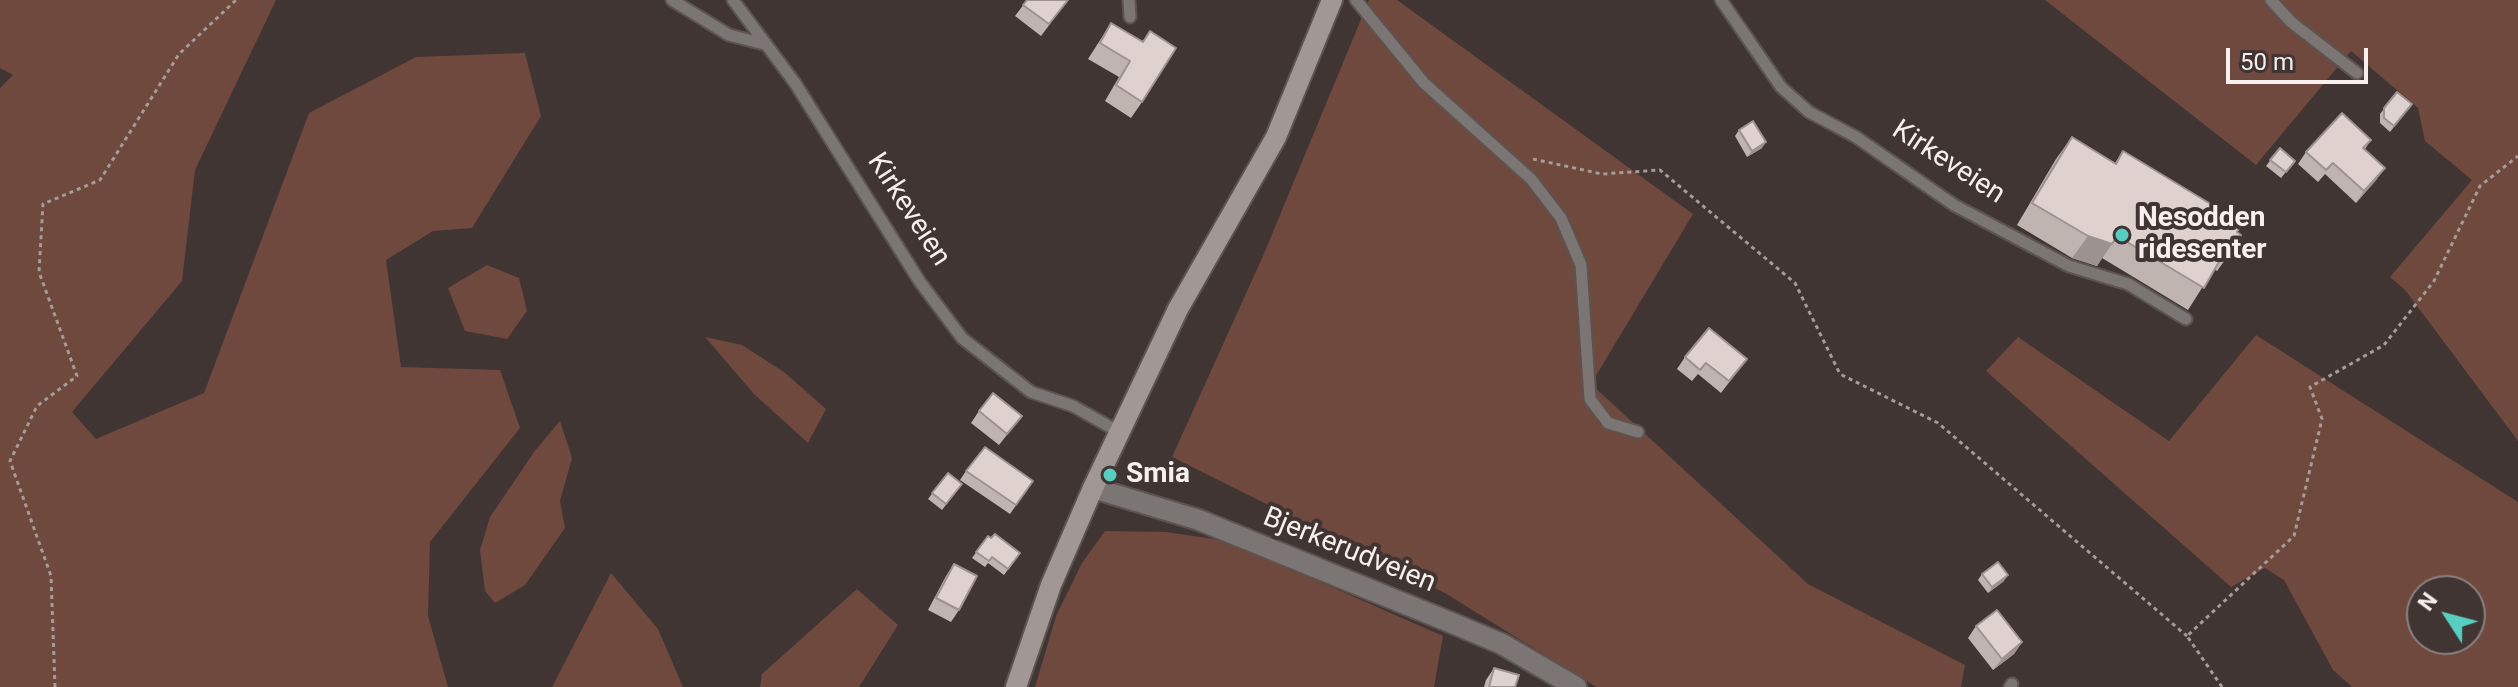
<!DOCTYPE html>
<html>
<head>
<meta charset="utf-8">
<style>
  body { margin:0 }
  #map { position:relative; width:2518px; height:687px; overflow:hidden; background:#403532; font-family:Roboto,sans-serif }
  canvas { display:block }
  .north { position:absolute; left:2406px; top:575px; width:80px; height:80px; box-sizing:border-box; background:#403532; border:2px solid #8a807d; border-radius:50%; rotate:306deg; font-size:22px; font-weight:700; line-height:32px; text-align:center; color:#f8f0ee }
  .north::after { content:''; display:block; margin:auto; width:28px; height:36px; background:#57cec2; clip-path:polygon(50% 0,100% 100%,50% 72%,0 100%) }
  .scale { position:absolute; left:2226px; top:48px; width:142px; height:36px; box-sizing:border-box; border:4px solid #f8f0ee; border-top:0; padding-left:10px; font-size:24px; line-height:28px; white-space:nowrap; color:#f8f0ee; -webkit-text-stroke:6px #403532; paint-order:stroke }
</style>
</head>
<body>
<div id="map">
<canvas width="2518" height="687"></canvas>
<div class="north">N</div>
<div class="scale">50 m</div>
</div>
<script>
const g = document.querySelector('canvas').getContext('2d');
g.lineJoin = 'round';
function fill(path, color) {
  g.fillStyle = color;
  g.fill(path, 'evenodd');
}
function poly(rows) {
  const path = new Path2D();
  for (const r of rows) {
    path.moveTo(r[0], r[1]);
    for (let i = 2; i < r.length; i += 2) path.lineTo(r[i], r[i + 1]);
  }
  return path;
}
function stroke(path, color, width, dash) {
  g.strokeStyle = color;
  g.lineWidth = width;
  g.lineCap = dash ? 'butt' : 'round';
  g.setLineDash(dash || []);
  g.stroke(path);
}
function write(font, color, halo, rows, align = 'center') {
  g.font = font + ' Roboto,sans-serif';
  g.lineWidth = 8;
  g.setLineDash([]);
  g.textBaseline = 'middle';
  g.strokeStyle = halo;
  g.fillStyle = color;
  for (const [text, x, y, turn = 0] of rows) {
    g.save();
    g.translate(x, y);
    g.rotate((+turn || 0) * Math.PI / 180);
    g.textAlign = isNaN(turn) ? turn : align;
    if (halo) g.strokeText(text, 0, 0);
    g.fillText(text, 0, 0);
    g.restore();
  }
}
fill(poly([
  [0,0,276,0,195,170,182,281,72,412,96,439,204,393,309,113,416,57,525,53,541,116,472,228,433,231,386,260,401,367,500,370,520,428,430,542,428,616,448,687,0,687,0,88,13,75,0,68],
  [1369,0,1397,0,1693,214,1591,384,1808,584,1965,665,1961,687,1596,687,1445,593,1172,457,1263,256],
  [2045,0,2518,0,2518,441,2405,290,2390,277,2472,180,2425,141,2418,108,2351,51,2256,165],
  [487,265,519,278,527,311,507,339,465,331,448,288],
  [2256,335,2518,502,2518,687,2352,687,2333,670,2284,580,2265,568,2231,587,1986,371,2018,337,2169,441],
  [2422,591,2470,591,2470,639,2422,639],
  [705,337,742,345,784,372,826,409,808,443,754,394],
  [560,421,572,458,560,501,565,528,525,585,495,603,485,591,480,550,490,517,534,452],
  [1105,531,1166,532,1227,541,1443,636,1434,687,1035,687,1056,616,1082,563],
  [611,573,658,629,683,687,552,687],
  [857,589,898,625,859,687,760,687,762,674]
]), '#6f483e');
const lane = poly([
  [672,0,729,35,764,44],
  [733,0,795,83,920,282,962,338,1031,392,1073,406,1119,432],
  [1129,0,1130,17],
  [1356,0,1424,83,1531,179,1561,218,1581,265,1590,399,1608,423,1638,432],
  [1721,0,1781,87,1809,112,1856,137,1954,205,2069,266,2128,284,2186,319],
  [2271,0,2291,22,2357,73],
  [2010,687,2012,684]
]);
const street = poly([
  [1093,488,1199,520,1452,623,1502,644,1576,687]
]);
const secondary = poly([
  [1016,687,1051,585,1093,488,1178,309,1276,137,1332,0]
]);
stroke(lane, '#5d5350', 15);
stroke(street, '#5d5350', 24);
stroke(secondary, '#5d5350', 24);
stroke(poly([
  [1533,159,1602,174,1660,170,1795,283,1840,374,1938,423,2187,636],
  [55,687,51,576,10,461,37,406,77,376,39,272,43,204,100,180,179,54,236,0],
  [2222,687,2187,636,2294,536,2322,419,2310,387,2384,345,2434,281,2480,186,2518,156]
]), '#a59c99', 3, [4, 4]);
stroke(lane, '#7b7574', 11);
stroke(street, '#7b7574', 20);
stroke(secondary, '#a19895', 20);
fill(poly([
  [1027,0,1068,0,1041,36,1015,16],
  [1111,23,1143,41,1142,102,1131,118,1105,101,1119,77,1088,59],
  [2397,92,2412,104,2390,132,2380,123,2380,114],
  [1739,130,1762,148,1747,157,1735,136],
  [2072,137,2115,163,2123,151,2237,232,2233,249,2217,271,2214,269,2188,310,2102,258,2097,266,2072,258,2017,225,2056,159],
  [2371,140,2365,149,2377,179,2356,203,2325,174,2318,182,2298,164,2306,152],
  [2280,148,2295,161,2281,178,2266,166],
  [1685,357,1747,359,1721,393,1698,374,1692,381,1677,369],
  [979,411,1022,416,999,445,971,423],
  [966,471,1033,481,1010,514,960,480],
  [948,473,962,484,942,510,928,499],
  [988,536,1020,553,1004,575,988,563,985,567,972,558],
  [954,564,959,610,951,622,928,610,946,576],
  [1982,574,2004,581,1988,593,1978,580],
  [1976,626,2022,642,2014,654,1993,670,1968,638],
  [1494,668,1515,687,1484,687,1486,680]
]), '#c0b4b0');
fill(poly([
  [1766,142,1762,148,1747,157,1752,151],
  [2385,168,2377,179,2356,203,2364,191],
  [2088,236,2112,244,2097,266,2072,258],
  [2008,575,2004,581,1988,593,1992,587],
  [2022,642,2014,654,1993,670,2002,659]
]), '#9c9290');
const building = poly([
  [1027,0,1068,0,1049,24,1023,5,1027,0],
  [1111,23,1143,42,1150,31,1176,48,1142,102,1116,85,1130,61,1100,43,1111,23],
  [2397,92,2412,104,2394,126,2384,118,2384,108,2397,92],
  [2342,113,2371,140,2363,148,2385,168,2364,191,2333,163,2326,170,2306,152,2342,113],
  [1753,121,1766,142,1752,151,1739,130,1753,121],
  [2072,137,2116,164,2123,151,2242,223,2237,232,2241,235,2233,249,2228,246,2204,288,2117,236,2112,244,2088,236,2032,203,2072,137],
  [2280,148,2295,161,2286,172,2270,160,2280,148],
  [1709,328,1747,359,1729,381,1706,363,1700,370,1685,357,1709,328],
  [993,393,1022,416,1007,434,979,411,993,393],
  [985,447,1033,481,1016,505,966,471,985,447],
  [948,473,962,484,946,504,932,493,948,473],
  [995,534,1020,553,1008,569,992,557,989,561,976,552,988,536,991,538,995,534],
  [1998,562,2008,575,1992,587,1982,574,1998,562],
  [954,564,977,576,959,610,936,598,954,564],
  [1997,610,2022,642,2002,659,1976,626,1997,610],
  [1494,668,1519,675,1515,687,1489,687,1494,668]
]);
fill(building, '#dfd1cd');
stroke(building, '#9c9290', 2);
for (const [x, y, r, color] of [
  [2122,235,8,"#57cec2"],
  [1110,475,8,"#57cec2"]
]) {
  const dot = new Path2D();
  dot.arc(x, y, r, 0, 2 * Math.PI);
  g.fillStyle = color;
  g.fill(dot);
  stroke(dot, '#403532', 3);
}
write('28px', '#f8f0ee', '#403532', [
  ["Kirkeveien",1948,163,33],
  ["Kirkeveien",908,210,57],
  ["Bjerkerudveien",1349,551,22]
]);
write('bold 28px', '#f8f0ee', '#403532', [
  ["Nesodden",2138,219],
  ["ridesenter",2138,251],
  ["Smia",1126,475]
], 'left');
</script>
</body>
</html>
